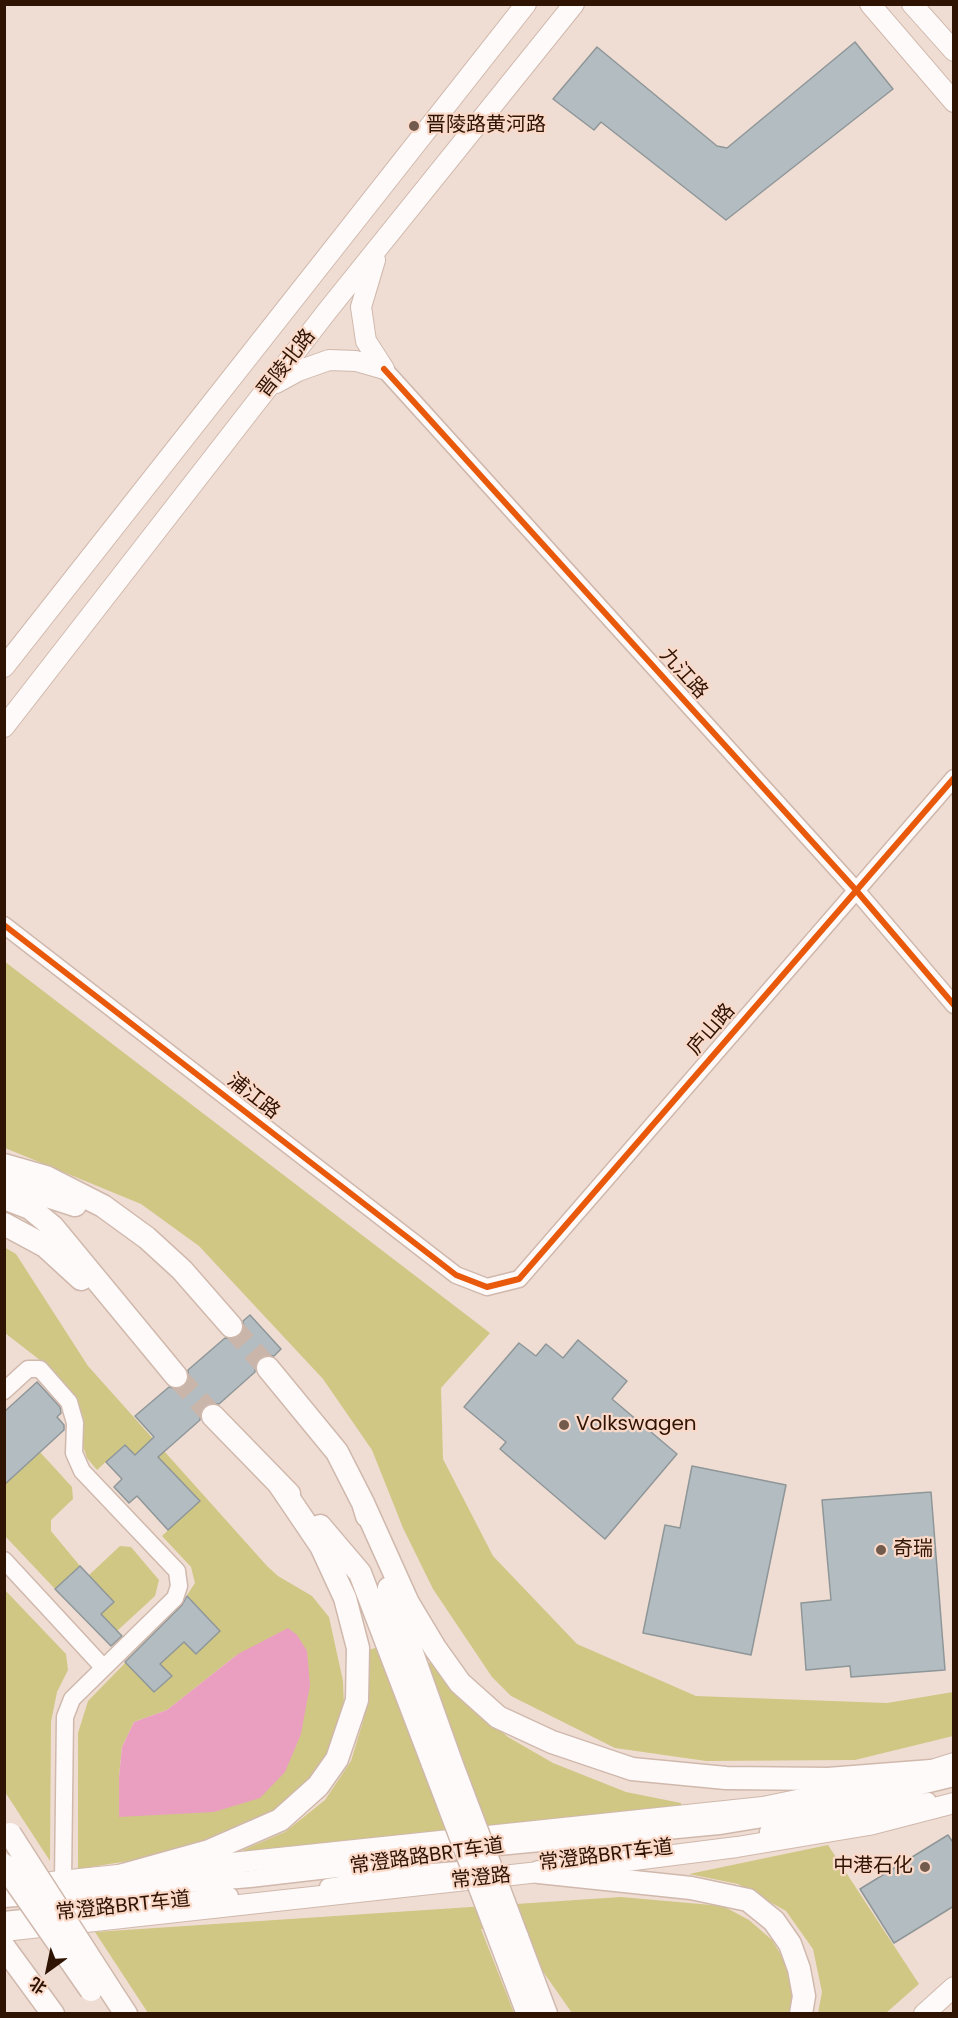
<!DOCTYPE html>
<html>
<head>
<meta charset="utf-8">
<style>
  body { margin:0 }
  #map { position:relative; width:958px; height:2018px; overflow:hidden; background:#efddd4; font-family:Poppins,"Noto Sans SC",sans-serif }
  canvas { display:block }
  .frame { position:absolute; inset:0; border:6px solid #2f1303; pointer-events:none }
  .north { position:absolute; left:18px; top:1940px; width:60px; height:60px; -webkit-text-stroke:4px #fad9c9; paint-order:stroke; rotate:213deg; font-size:16px; font-weight:700; line-height:24px; text-align:center; color:#2f1303 }
  .north::after { content:''; display:block; margin:auto; width:21px; height:27px; background:#2f1303; clip-path:polygon(50% 0,100% 100%,50% 72%,0 100%) }
</style>
</head>
<body>
<div id="map">
<canvas width="958" height="2018"></canvas>
<div class="frame"></div>
<div class="north">北</div>
</div>
<script>
const g = document.querySelector('canvas').getContext('2d');
g.lineJoin = 'round';
function fill(path, color) {
  g.fillStyle = color;
  g.fill(path, 'evenodd');
}
function poly(rows) {
  const path = new Path2D();
  for (const r of rows) {
    path.moveTo(r[0], r[1]);
    for (let i = 2; i < r.length; i += 2) path.lineTo(r[i], r[i + 1]);
  }
  return path;
}
function stroke(path, color, width, dash) {
  g.strokeStyle = color;
  g.lineWidth = width;
  g.lineCap = dash ? 'butt' : 'round';
  g.setLineDash(dash || []);
  g.stroke(path);
}
function write(font, color, halo, rows, align = 'center') {
  g.font = font + ' Poppins,"Noto Sans SC",sans-serif';
  g.lineWidth = 4.5;
  g.setLineDash([]);
  g.textBaseline = 'middle';
  g.strokeStyle = halo;
  g.fillStyle = color;
  for (const [text, x, y, turn = 0] of rows) {
    g.save();
    g.translate(x, y);
    g.rotate((+turn || 0) * Math.PI / 180);
    g.textAlign = isNaN(turn) ? turn : align;
    if (halo) g.strokeText(text, 0, 0);
    g.fillText(text, 0, 0);
    g.restore();
  }
}
fill(poly([
  [4,961,490,1333,441,1388,443,1459,493,1556,577,1644,696,1696,887,1703,953,1692,953,1736,855,1760,706,1761,615,1748,511,1696,492,1677,433,1589,403,1528,372,1450,323,1379,199,1246,141,1204,5,1148],
  [4,1247,16,1254,88,1366,267,1566,278,1576,312,1596,329,1617,343,1681,344,1707,332,1752,312,1784,283,1810,249,1826,160,1856,78,1869,78,1733,88,1701,126,1662,155,1692,171,1676,160,1664,184,1642,196,1654,220,1631,187,1595,195,1583,191,1567,162,1536,199,1501,144,1447,135,1455,124,1445,97,1470,87,1458,82,1443,84,1420,78,1401,54,1371,5,1333],
  [238,1654,119,1817,119,1777,122,1747,134,1722,167,1710],
  [40,1452,72,1487,73,1499,51,1520,51,1531,80,1566,55,1589,5,1536,5,1477,8,1481],
  [120,1546,131,1547,159,1580,155,1596,117,1631,101,1614,113,1602,89,1575],
  [4,1589,66,1654,68,1670,57,1692,51,1722,50,1861,5,1792],
  [379,1647,449,1835,244,1856,243,1850,285,1832,325,1800,351,1761,364,1718,368,1650],
  [437,1660,465,1701,508,1737,553,1763,626,1792,681,1803,682,1809,488,1829,428,1663],
  [828,1845,919,1984,886,2013,818,2013,822,1992,813,1949,786,1911,738,1884,689,1874],
  [621,1897,723,1906,749,1920,772,1940,788,1966,795,1996,791,2013,572,2013,537,1963,525,1929,481,1929,514,2013,148,2013,95,1932]
]), '#d0c784');
fill(poly([
  [288,1628,297,1635,307,1651,310,1685,301,1734,285,1772,260,1798,214,1812,119,1817,119,1777,122,1747,134,1722,167,1710,238,1654]
]), '#ea9fc1');
const building = poly([
  [855,42,893,89,726,220,601,122,594,130,553,99,597,47,717,146,727,148,855,42],
  [250,1315,281,1349,274,1356,266,1355,259,1358,255,1364,255,1372,219,1404,210,1403,204,1406,200,1413,200,1420,158,1457,200,1501,168,1530,137,1496,129,1503,114,1487,122,1479,106,1462,125,1445,135,1455,154,1437,135,1416,169,1387,178,1389,185,1386,189,1380,188,1370,225,1338,233,1339,240,1336,244,1330,243,1321,250,1315],
  [578,1340,627,1381,612,1399,677,1454,605,1539,500,1449,506,1442,464,1407,519,1343,536,1356,546,1344,563,1358,578,1340],
  [37,1382,60,1407,61,1413,57,1417,64,1425,64,1430,4,1485,4,1412,37,1382],
  [692,1466,786,1485,751,1655,643,1633,665,1525,680,1528,692,1466],
  [931,1492,945,1670,851,1677,850,1666,806,1670,801,1603,831,1600,822,1500,931,1492],
  [80,1566,114,1602,101,1614,122,1636,111,1646,55,1589,80,1566],
  [187,1596,220,1631,196,1654,184,1642,160,1664,172,1676,154,1692,125,1662,182,1605,187,1596],
  [948,1835,954,1844,954,1906,894,1943,860,1889,948,1835]
]);
fill(building, '#b3bdc1');
stroke(building, '#8f9698', 1.5);
stroke(poly([
  [231,1326,268,1368],
  [176,1376,213,1416]
]), '#c9b5aa', 22, [22, 11]);
const minor = poly([
  [384,369,855,889,954,1005],
  [4,925,456,1275,487,1287,519,1279,954,778],
  [4,1391,28,1369,40,1369,69,1402,75,1423,74,1453,82,1471,177,1571,179,1586,175,1598,72,1699,65,1717,63,1881],
  [4,1560,103,1667],
  [768,1832,928,1801],
  [328,1887,407,1874,484,1868],
  [4,1899,250,1879,354,1867,414,1855,719,1826,835,1807,954,1778],
  [4,1920,230,1896]
]);
const major = poly([
  [870,4,954,102],
  [912,4,954,51],
  [375,260,361,307,366,341,384,369],
  [276,383,298,371,329,360,356,361,384,369],
  [4,667,526,4],
  [4,727,328,310,574,4],
  [916,1775,954,1763],
  [4,1887,763,1807,884,1782],
  [4,1931,539,1872,737,1847,869,1825,954,1803],
  [924,2014,954,1987]
]);
const highway = poly([
  [4,1165,46,1177,103,1206,147,1238,182,1270,231,1326],
  [4,1182,75,1205],
  [4,1198,30,1208,53,1227,176,1376],
  [4,1224,45,1246,81,1279],
  [268,1368,337,1452,363,1503,367,1516],
  [213,1416,289,1494],
  [363,1503,408,1603,435,1648,460,1683,498,1717,552,1742,632,1769,726,1778,828,1779,931,1771],
  [320,1526,360,1573,433,1764],
  [389,1588,452,1765],
  [539,1872,691,1888,748,1900,774,1921,790,1944,799,1969,804,1996,801,2014],
  [123,1875,209,1851,280,1820,318,1786,337,1759,357,1700,358,1648,345,1598,321,1546,279,1484],
  [517,1937,546,2014],
  [500,1940,528,2014],
  [4,1947,53,2014],
  [109,1988,126,2014]
]);
stroke(minor, '#d0b8ac', 19);
stroke(major, '#d0b8ac', 22);
stroke(highway, '#d0b8ac', 25);
stroke(minor, '#fdfaf9', 16);
stroke(major, '#fdfaf9', 20);
stroke(highway, '#fdfaf9', 22);
const highwayBridge = poly([
  [433,1764,500,1940],
  [452,1765,517,1937],
  [10,1834,109,1988],
  [4,1865,91,1990]
]);
stroke(highwayBridge, '#d0b8ac', 25, []);
stroke(highwayBridge, '#fdfaf9', 22);
stroke(poly([
  [384,369,855,889,954,1005],
  [4,925,456,1275,487,1287,519,1279,954,778]
]), '#e8590c', 6);
for (const [x, y, r, color] of [
  [414,126,6,"#725a4c"],
  [564,1425,6,"#725a4c"],
  [881,1550,6,"#725a4c"],
  [925,1867,6,"#725a4c"]
]) {
  const dot = new Path2D();
  dot.arc(x, y, r, 0, 2 * Math.PI);
  g.fillStyle = color;
  g.fill(dot);
  stroke(dot, '#fad9c9', 2);
}
write('20px', '#2f1303', '#fad9c9', [
  ["晋陵路黄河路",426,126],
  ["Volkswagen",576,1425],
  ["奇瑞",893,1550],
  ["中港石化",913,1867,"right"]
], 'left');
write('20px', '#2f1303', '#fad9c9', [
  ["晋陵北路",287,364,-52],
  ["九江路",683,674,48],
  ["庐山路",712,1030,-49],
  ["浦江路",253,1097,38],
  ["常澄路BRT车道",606,1856,-7],
  ["常澄路路BRT车道",427,1857,-8],
  ["常澄路",481,1879,-6],
  ["常澄路BRT车道",123,1907,-6]
]);
</script>
</body>
</html>
